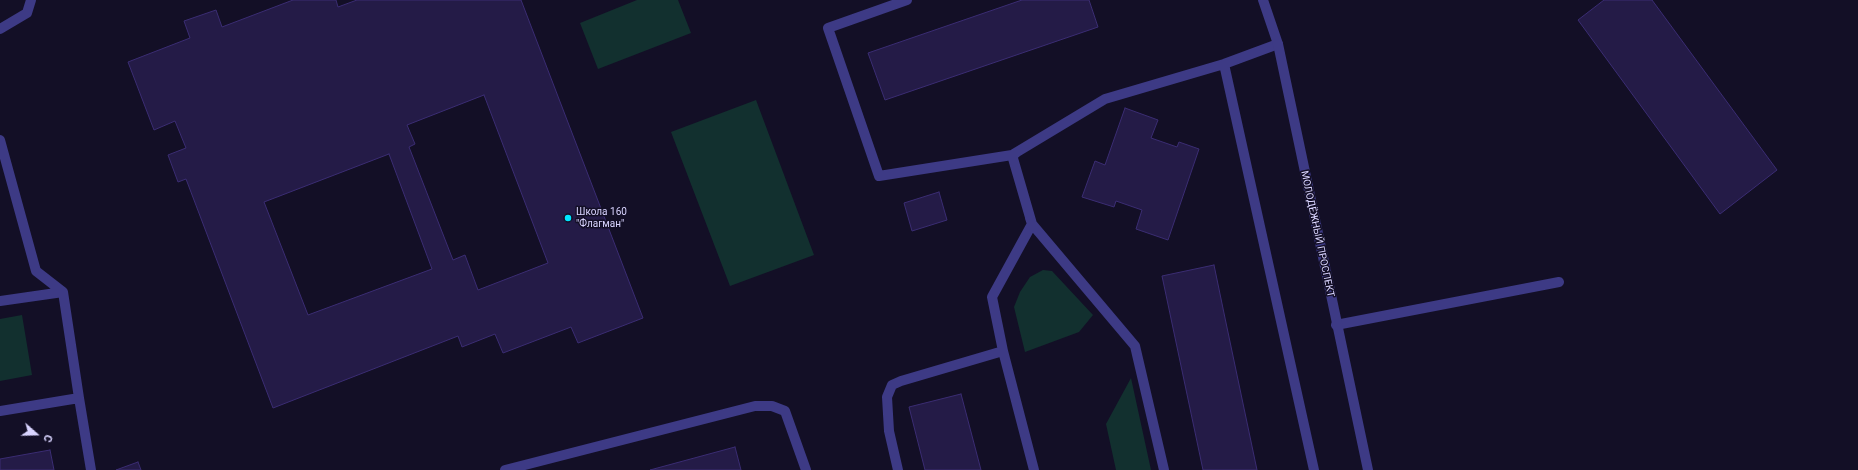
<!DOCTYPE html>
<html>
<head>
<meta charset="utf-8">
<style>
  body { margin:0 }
  #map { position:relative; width:1858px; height:470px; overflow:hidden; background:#130f26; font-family:Roboto,sans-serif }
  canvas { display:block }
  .north { position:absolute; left:16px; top:414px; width:40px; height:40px; -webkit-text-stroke:3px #130f26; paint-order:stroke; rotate:110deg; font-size:11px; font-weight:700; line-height:16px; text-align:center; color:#d9d4ff }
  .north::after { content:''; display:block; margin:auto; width:14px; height:18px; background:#d9d4ff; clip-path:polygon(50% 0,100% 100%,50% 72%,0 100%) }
</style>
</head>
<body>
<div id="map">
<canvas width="1858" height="470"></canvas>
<div class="north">С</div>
</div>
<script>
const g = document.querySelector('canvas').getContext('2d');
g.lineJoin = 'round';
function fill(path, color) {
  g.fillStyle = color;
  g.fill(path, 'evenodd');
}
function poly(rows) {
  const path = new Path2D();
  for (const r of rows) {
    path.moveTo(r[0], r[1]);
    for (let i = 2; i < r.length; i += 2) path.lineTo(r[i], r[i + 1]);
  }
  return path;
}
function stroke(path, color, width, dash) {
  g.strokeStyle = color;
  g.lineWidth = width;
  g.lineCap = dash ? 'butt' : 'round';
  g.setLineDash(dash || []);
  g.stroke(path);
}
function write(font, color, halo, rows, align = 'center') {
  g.font = font + ' Roboto,sans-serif';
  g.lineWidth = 3;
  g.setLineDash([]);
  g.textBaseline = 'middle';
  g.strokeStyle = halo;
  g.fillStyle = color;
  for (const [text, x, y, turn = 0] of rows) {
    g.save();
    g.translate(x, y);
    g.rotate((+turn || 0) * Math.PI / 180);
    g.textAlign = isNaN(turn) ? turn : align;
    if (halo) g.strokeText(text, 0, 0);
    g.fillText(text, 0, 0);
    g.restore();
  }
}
fill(poly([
  [637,0,678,0,691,33,598,69,580,23],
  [756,100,814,255,730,286,671,132],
  [1043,270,1052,271,1093,315,1079,332,1025,352,1014,307,1020,292,1030,277],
  [22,315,32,375,0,381,0,319],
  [1131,378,1151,470,1116,470,1106,424]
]), '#12302f');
const building = poly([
  [293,0,336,0,338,7,357,0,521,0,643,318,578,343,571,327,503,353,495,334,462,347,458,336,273,408,186,179,178,182,168,155,186,148,175,121,154,130,128,62,190,38,184,21,216,10,222,27,293,0],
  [484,95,548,263,478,290,465,255,453,260,409,147,415,144,407,125,484,95],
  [389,154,432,269,308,315,264,202,389,154],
  [1022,0,1089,0,1098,27,885,100,868,53,1022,0],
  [1604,0,1652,0,1777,170,1720,214,1578,20,1604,0],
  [1125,108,1158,120,1151,138,1177,147,1179,142,1199,149,1168,240,1136,229,1142,210,1116,201,1114,207,1082,197,1095,161,1105,165,1125,108],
  [939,192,947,220,912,231,904,203,939,192],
  [1214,265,1225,318,1257,470,1203,470,1162,276,1214,265],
  [961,394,981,470,925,470,909,407,961,394],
  [735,447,741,470,650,470,735,447],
  [50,450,54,470,0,470,0,459,50,450],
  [138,462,141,470,116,470,138,462]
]);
fill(building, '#241b47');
stroke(building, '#3b2d73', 1);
stroke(poly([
  [907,0,828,28,879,176,1012,155,1016,153],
  [0,29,27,13,31,0],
  [1224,64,1314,470],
  [0,140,36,271,63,292,79,398,91,470],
  [1030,218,1032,224,992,297,1003,351,1034,470],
  [0,301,63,292],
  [1336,325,1559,282],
  [0,411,79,398],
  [505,470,755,406,772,406,785,411,806,470],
  [898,470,889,431,887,397,892,385,901,381,1003,351],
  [1164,470,1135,346,1032,224,1012,155,1105,99,1224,64,1278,44]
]), '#3d3a85', 10);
stroke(poly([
  [1263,0,1278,44,1368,470]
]), '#3d3a85', 10);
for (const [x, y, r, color] of [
  [568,218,4,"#00e5ff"]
]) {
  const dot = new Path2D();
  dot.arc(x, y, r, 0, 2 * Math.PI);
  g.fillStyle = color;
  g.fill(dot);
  stroke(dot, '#130f26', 1.5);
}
write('10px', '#d9d4ff', '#130f26', [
  ["Школа 160",576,212],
  ["\"Флагман\"",576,224]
], 'left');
write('10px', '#d9d4ff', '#130f26', [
  ["МОЛОДЁЖНЫЙ ПРОСПЕКТ",1317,234,78]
]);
</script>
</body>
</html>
